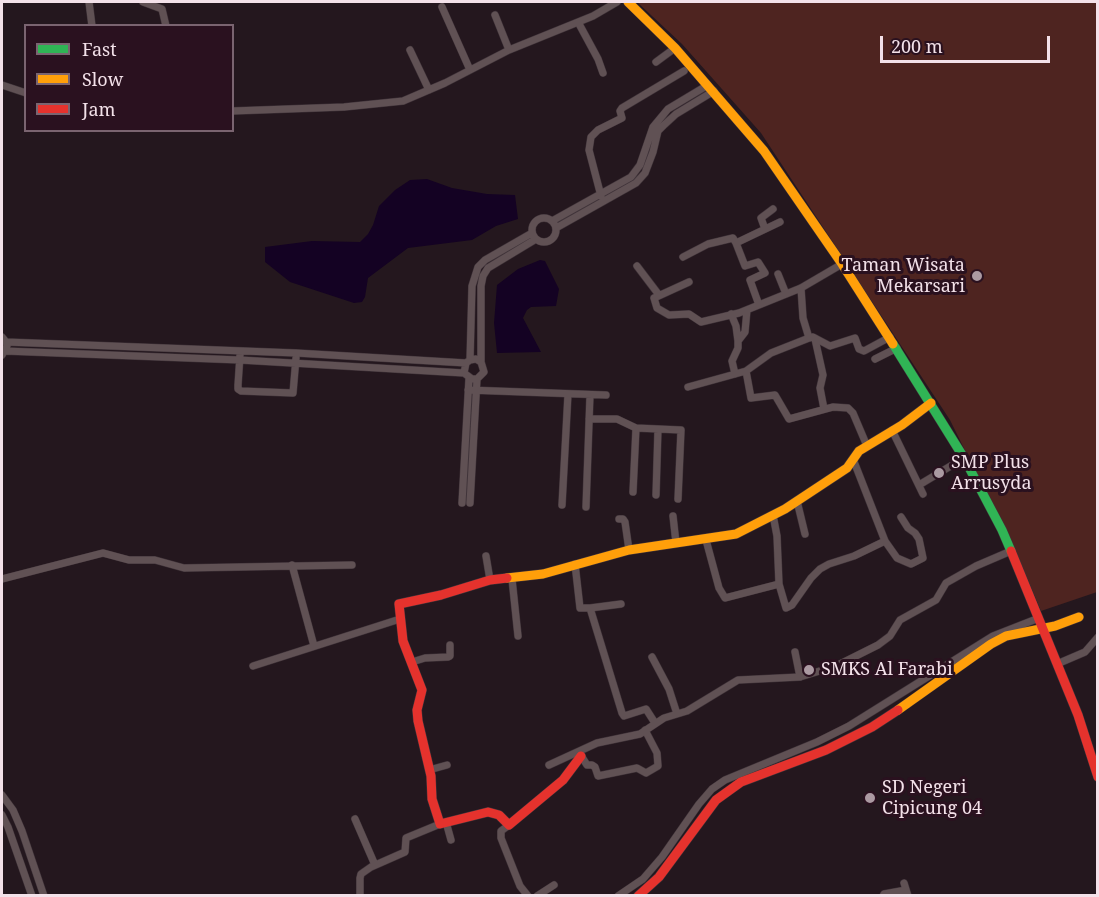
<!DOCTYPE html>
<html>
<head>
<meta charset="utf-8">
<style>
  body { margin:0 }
  #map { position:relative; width:1099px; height:897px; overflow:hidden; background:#24171e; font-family:"Noto Serif",serif }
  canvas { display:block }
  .frame { position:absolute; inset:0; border:3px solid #f3e1e9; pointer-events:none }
  .legend { position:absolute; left:24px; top:24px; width:210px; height:108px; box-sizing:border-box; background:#2a111f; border:2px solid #7a6470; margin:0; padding:8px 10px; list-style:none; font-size:18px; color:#f3e1e9 }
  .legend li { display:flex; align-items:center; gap:12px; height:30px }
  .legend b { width:30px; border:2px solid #7a6470 }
  .scale { position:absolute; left:880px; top:36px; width:170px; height:27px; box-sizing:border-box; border:3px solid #f3e1e9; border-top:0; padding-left:8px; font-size:18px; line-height:21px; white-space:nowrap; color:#f3e1e9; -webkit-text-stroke:4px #2a111f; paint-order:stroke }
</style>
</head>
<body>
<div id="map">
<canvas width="1099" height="897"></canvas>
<div class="frame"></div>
<ul class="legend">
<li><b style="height:8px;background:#30b455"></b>Fast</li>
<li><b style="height:8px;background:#ff9f0a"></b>Slow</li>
<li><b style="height:8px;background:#e5322d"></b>Jam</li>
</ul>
<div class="scale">200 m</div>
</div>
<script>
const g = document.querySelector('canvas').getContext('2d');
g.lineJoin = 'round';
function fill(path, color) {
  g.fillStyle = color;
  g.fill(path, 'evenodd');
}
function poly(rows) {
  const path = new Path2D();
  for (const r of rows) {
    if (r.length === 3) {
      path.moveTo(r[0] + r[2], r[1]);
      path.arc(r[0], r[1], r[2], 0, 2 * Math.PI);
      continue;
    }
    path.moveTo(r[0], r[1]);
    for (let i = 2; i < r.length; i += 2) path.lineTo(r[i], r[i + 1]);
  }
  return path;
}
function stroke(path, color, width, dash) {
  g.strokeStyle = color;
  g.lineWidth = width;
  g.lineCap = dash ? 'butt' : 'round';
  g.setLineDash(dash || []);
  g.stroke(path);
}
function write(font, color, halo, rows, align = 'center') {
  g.font = font + ' "Noto Serif",serif';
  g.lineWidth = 6;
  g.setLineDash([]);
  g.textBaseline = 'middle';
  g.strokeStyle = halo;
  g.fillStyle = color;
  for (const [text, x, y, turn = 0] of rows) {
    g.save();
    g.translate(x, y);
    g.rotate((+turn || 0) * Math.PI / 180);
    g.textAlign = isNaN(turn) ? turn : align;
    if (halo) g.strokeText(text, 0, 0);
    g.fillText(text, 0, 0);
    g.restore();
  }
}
fill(poly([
  [637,2,1097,2,1097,592,1041,611,1022,566,950,420,761,133,682,44]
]), '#4e2420');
fill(poly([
  [427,179,452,188,487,194,515,195,518,219,496,226,472,240,408,248,368,278,365,297,362,302,354,303,290,282,265,262,265,247,312,241,360,242,368,234,373,225,379,206,395,190,410,180],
  [540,260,545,261,559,289,556,306,531,307,527,310,523,318,541,352,497,353,494,323,497,285,518,269]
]), '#140223');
const street = poly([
  [89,2,92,26],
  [143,2,162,9,166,26],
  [442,7,470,70],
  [495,15,509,50],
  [578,22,598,59,603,73],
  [410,50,429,90],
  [656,62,675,48],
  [2,85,26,93],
  [232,111,344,107,403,101,445,83,509,50,593,16,617,2],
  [601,196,589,150,591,137,598,130,622,118,620,111,622,108,684,71],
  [544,230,12],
  [552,221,631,177,640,165,653,127,668,109,708,85],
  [556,228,636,183,645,173,653,152,658,131,664,125,676,114,714,91],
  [765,229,761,218,773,209],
  [683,257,708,244,733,238,736,243],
  [637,266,659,295],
  [778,274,786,294],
  [689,282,654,298,657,308,669,315,689,314,701,322,739,313,801,288,842,264],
  [759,305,750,280,765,273,758,262,745,266,736,243,780,222],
  [731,314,736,326,738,341],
  [2,337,6,342,7,346,2,355],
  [809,338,813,337,830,346,855,338,859,349,864,351,890,337],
  [815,339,823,375,820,388,824,409],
  [6,342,296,353,466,363],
  [5,351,240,360,464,373],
  [240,355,238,385,238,389,241,391,293,393,296,358],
  [875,359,897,348],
  [470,360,472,286,478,267,485,260,532,233],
  [481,362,481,286,483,276,488,268,536,239],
  [746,371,751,398,775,395,789,419,833,407,848,408,853,413,867,446],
  [735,374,732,361,738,348,738,341,745,332,747,310],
  [688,387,746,371,771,353,809,338,803,318,801,288],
  [468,390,606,395],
  [589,419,617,419,636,428,681,430,678,499],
  [892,430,923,494],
  [853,459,885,541,897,558,911,564,923,558,919,539,915,533,908,528,901,517],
  [919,485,964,458],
  [633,492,636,428],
  [656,495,658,429],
  [797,501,805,534],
  [462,503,469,378],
  [470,503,477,379,484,372,481,362,476,359,470,360,466,363,464,373,472,379,477,379],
  [562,505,568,394],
  [586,507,590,395],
  [773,515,777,536,779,584,786,608,792,605,811,578,820,569,829,564,854,556,885,541],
  [673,516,676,543],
  [619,519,623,519,625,522,629,550],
  [706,540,719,588,725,598,779,584],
  [486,556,490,580],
  [575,564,580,608,590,608,621,604],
  [292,565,314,646],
  [2,579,103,553,129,560,155,560,184,568,352,565],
  [512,579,518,636],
  [590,608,622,713,624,716,646,709,655,723],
  [795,652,800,677],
  [652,657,669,689,677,714],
  [412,662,425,658,448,657,450,656,450,645],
  [1057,664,1085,652,1098,637],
  [253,666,400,619],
  [580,754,587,765,592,765,595,767,598,776,637,768,646,773,658,766,657,753,645,730],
  [549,765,597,743,640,734,664,718,687,711,738,680,800,677,836,666,878,645,890,636,900,620,936,600,946,583,976,566,1011,551],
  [429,770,447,765],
  [2,795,13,810,22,831,44,896],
  [2,815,8,827,32,896],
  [355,819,375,865],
  [446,822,451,840],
  [509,825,501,831,501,838,520,886,528,896],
  [904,883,908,896],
  [360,896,360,878,361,874,371,867,405,852,406,838,440,824],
  [537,896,554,885],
  [618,896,643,879,662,857,699,804,712,789,725,780,817,742,849,726,993,636,1039,618],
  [883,896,884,894,906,890]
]);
const fast = poly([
  [893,344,964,458,1002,530,1011,551]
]);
const slow = poly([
  [628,2,675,48,764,151,842,264,893,344],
  [507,578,543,574,629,550,736,534,785,509,847,468,859,451,902,425,931,403],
  [898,710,991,644,1006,636,1055,626,1079,617]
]);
const jam = poly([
  [1011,551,1078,715,1098,777],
  [507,578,490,580,441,595,399,604,403,641,422,690,417,710,418,721,431,776,432,799,440,824,488,812,499,815,509,825,563,780,581,756],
  [638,896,659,877,716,800,741,782,826,750,872,727,898,710]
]);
stroke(street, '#40343a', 8);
stroke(fast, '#40343a', 10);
stroke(slow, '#40343a', 10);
stroke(jam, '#40343a', 10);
stroke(street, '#605154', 7);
stroke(fast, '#30b455', 9);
stroke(slow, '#ff9f0a', 9);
stroke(jam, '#e5322d', 9);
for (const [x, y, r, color] of [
  [977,276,6,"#ab9aa2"],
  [939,473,6,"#ab9aa2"],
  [809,670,6,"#ab9aa2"],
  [870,798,6,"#ab9aa2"]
]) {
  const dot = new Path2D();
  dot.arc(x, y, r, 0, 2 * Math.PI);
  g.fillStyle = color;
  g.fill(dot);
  stroke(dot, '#2a111f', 2);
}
write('18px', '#f3e1e9', '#2a111f', [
  ["Taman Wisata",965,266,"right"],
  ["Mekarsari",965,287,"right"],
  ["SMP Plus",951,463],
  ["Arrusyda",951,484],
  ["SMKS Al Farabi",821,670],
  ["SD Negeri",882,788],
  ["Cipicung 04",882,809]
], 'left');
</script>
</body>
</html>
